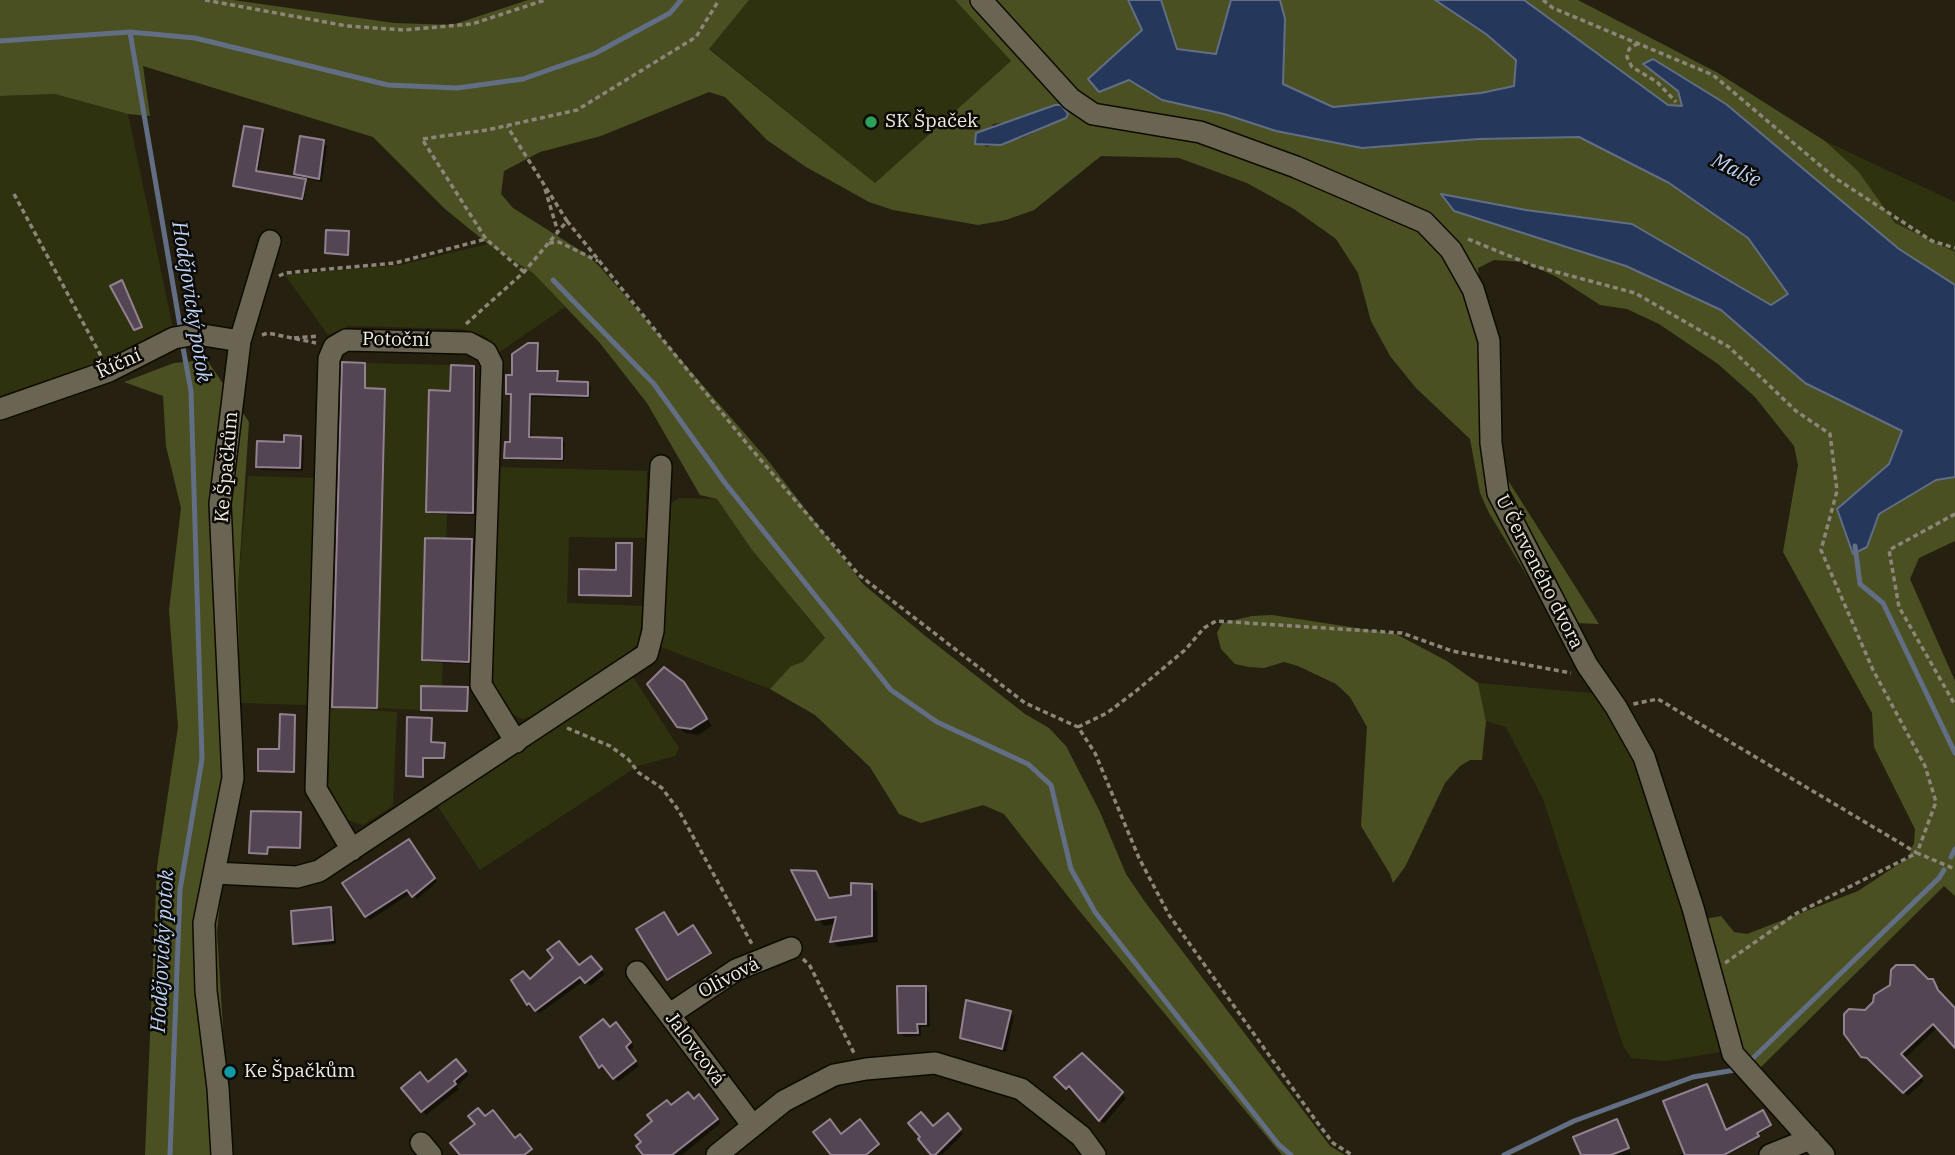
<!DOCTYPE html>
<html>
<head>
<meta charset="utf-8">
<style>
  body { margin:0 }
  canvas { display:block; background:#262010 }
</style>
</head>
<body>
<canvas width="1955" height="1155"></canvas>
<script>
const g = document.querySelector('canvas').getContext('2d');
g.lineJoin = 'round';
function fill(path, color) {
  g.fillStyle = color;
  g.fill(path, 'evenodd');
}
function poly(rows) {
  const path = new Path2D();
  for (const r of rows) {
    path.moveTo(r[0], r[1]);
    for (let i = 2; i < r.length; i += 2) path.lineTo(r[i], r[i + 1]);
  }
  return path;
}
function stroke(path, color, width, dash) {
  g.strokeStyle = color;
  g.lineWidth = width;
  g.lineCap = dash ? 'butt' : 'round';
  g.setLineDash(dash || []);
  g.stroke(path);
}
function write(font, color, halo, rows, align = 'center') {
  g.font = font + ' "IBM Plex Serif",serif';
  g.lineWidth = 5;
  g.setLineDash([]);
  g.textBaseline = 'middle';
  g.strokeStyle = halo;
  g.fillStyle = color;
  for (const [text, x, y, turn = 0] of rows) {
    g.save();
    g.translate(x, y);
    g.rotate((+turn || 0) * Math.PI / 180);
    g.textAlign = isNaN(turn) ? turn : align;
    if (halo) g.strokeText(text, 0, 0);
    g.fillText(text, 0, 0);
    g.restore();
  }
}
fill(poly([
  [749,0,955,0,1011,61,875,183,709,48],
  [55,94,128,114,173,328,95,367,0,401,0,96],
  [1825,141,1955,202,1955,252,1895,223,1858,171],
  [488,244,533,273,565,307,498,353,485,336,463,329,349,326,328,335,285,275,400,265],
  [365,363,451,365,450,391,430,390,427,512,447,513,442,687,421,686,421,710,377,708,385,389,365,388],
  [496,467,647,471,645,538,569,537,567,603,643,606,639,642,629,653,533,716,522,719,509,712,492,684],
  [248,476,314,478,308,705,240,703,238,587],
  [680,498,717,499,752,550,825,639,803,662,791,666,770,689,661,647,665,630,667,512,671,503],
  [633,677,679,748,675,756,638,766,480,870,437,805],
  [1478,683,1601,694,1636,757,1727,1051,1665,1061,1631,1058,1623,1045,1543,799,1506,727,1486,721],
  [330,707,397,712,393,806,363,825,347,820,328,789]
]), '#2f320e');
fill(poly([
  [0,0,233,0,394,23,452,25,528,0,749,0,709,49,875,183,1011,61,955,0,1127,0,1142,30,1089,79,1099,92,1129,80,1162,100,1224,114,1276,131,1362,148,1479,139,1579,137,1669,183,1748,238,1789,294,1771,305,1632,224,1526,210,1442,195,1626,266,1721,310,1805,383,1902,431,1889,464,1837,509,1867,547,1879,514,1936,480,1955,477,1955,541,1919,558,1910,579,1955,681,1955,896,1944,886,1757,1071,1740,1055,1705,919,1721,916,1734,932,1747,934,1858,891,1908,858,1914,843,1915,829,1874,747,1872,713,1783,552,1798,465,1794,446,1755,397,1718,364,1659,324,1627,309,1600,305,1557,277,1524,262,1494,260,1478,268,1496,449,1504,474,1599,624,1555,622,1489,513,1480,493,1470,439,1416,388,1390,356,1371,321,1358,273,1336,239,1294,209,1247,183,1179,158,1101,156,1034,210,1006,220,978,225,893,210,869,202,806,167,767,140,725,97,709,92,601,136,540,152,504,171,501,194,513,208,586,254,600,267,766,458,863,584,924,635,1025,714,1049,728,1066,746,1100,812,1126,874,1145,902,1330,1146,1345,1155,1282,1155,1077,908,1004,814,983,805,921,823,899,814,870,767,815,715,770,689,791,666,803,662,825,638,752,550,717,499,700,495,647,403,599,342,533,273,488,244,445,209,373,137,143,66,150,116,128,114,55,94,0,96],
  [1068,114,1065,118,1022,138,985,147,993,124],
  [1161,0,1231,0,1216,54,1177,49],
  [1280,0,1435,0,1486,34,1516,60,1515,86,1481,93,1333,107,1283,85,1285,19],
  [1524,0,1578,0,1718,73,1825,141,1858,171,1895,223,1955,252,1955,285,1899,249,1726,103,1644,64,1678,91,1683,106,1669,105],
  [207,360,249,422,238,587,240,703,217,932,225,1062,220,1155,145,1155,157,867,178,727,169,610,181,508,166,446,163,396,124,382,174,363],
  [1272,615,1396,634,1447,661,1478,683,1486,721,1482,760,1470,760,1460,766,1445,783,1405,867,1393,883,1390,874,1361,826,1367,727,1350,697,1336,684,1298,666,1284,662,1264,668,1249,667,1235,664,1221,649,1217,633,1222,623,1252,616]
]), '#4b5022');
const water = poly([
  [1128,0,1161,0,1177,49,1216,54,1231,0,1280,0,1285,19,1283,84,1333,107,1481,93,1514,86,1516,60,1486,34,1435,0,1524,0,1668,105,1682,106,1678,91,1643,64,1653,59,1726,104,1899,249,1955,285,1955,477,1936,480,1879,514,1867,547,1853,554,1837,509,1889,464,1902,431,1805,383,1721,310,1626,266,1454,211,1441,194,1526,210,1632,224,1771,305,1788,294,1748,238,1669,183,1579,137,1479,139,1362,148,1276,131,1224,114,1162,100,1129,80,1099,92,1088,79,1142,30,1128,0],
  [1055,105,1061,105,1068,114,1066,118,1001,145,975,144,976,133,1055,105]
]);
fill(water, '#25385b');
stroke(water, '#626e84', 2);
fill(poly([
  [263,131,265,133,258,173,303,181,296,174,323,142,327,146,322,182,302,178,307,183,304,200,235,186],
  [349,233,349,255,327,252],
  [537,345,540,348,539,372,557,373,560,383,588,384,591,387,590,398,532,397,531,439,562,439,565,442,564,461,509,460,506,457,512,444,513,396,508,393,513,377],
  [364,364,366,390,386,392,378,709,333,706],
  [473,367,476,370,475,515,431,514,428,511,452,392],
  [300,437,304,441,303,471,262,470,258,466,285,444],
  [471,541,474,544,471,664,427,662,424,659],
  [631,545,631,597,581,594,617,572],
  [683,684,712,726,698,735,685,733,678,726],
  [467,689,468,712,422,709],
  [294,716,294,773,261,772,281,751],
  [431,719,432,744,445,746,445,759,424,759,424,777,409,777],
  [300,814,301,849,268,848,268,854,251,852],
  [409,841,437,882,417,899,411,893,370,920,366,916],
  [815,873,831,899,853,896,871,886,877,892,878,942,838,947,832,941,836,924,824,926,818,919],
  [330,909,334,913,336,944,299,947,295,943],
  [695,929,711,955,670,980,678,937],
  [594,962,605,974,590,986,585,980,540,1013,528,1004,530,981],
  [1914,967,1941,990,1941,996,1955,1011,1955,1045,1938,1027,1904,1059,1924,1081,1908,1096,1873,1061,1865,1012],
  [925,988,929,992,930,1027,921,1027,921,1036,904,1037,900,1033],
  [967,1002,1010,1013,1014,1017,1006,1052,966,1042,962,1038],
  [610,1029,619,1029,634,1047,628,1051,639,1066,618,1082,606,1068,604,1070,600,1066],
  [1082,1055,1126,1098,1104,1124,1074,1089,1071,1092,1056,1077],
  [456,1061,469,1075,457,1086,459,1089,426,1115,422,1111,428,1084],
  [694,1101,703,1101,721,1123,682,1155,645,1155,672,1107],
  [1764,1114,1771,1127,1757,1135,1759,1138,1728,1155,1679,1155],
  [952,1120,963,1134,942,1155,934,1155,933,1128],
  [860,1122,879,1147,868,1155,833,1155,841,1136],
  [1618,1122,1631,1155,1583,1155]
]), '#0007');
stroke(poly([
  [0,41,130,32],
  [553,280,654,384,725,483,891,690,937,722,1028,764,1051,785,1071,869,1095,912,1279,1145,1291,1155],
  [181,332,130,32,195,38,388,85,457,88,523,79,594,54,670,13,681,0],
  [1855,546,1860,584,1883,603,1955,753],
  [1951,857,1955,849],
  [1748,1063,1939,878,1944,870],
  [170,1155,180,890,202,759,191,391,182,342],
  [1504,1155,1574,1121,1693,1077,1741,1069]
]), '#626e84', 5);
const building = poly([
  [244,126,263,129,256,171,306,179,302,199,233,186,244,126],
  [300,136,324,140,319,179,294,174,300,136],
  [326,230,349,231,348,255,325,253,326,230],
  [122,280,142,327,134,330,110,286,122,280],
  [528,343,538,343,537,371,558,371,557,381,588,382,588,396,530,394,529,437,562,438,562,459,504,458,505,442,510,442,511,394,506,394,506,375,512,375,512,354,528,343],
  [342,362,365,363,365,388,385,389,377,708,332,707,342,362],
  [451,365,474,366,473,513,426,512,429,390,450,391,451,365],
  [284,435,301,436,300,468,256,467,257,441,284,442,284,435],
  [425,538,472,539,469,662,422,660,425,538],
  [616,543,632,543,631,596,579,595,579,569,616,570,616,543],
  [664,667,684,682,705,715,707,719,691,729,677,727,647,684,664,667],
  [421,686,468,687,467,711,421,710,421,686],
  [280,714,295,715,294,772,258,771,258,749,279,749,280,714],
  [407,717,432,718,431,742,445,743,444,758,423,758,423,777,406,776,407,717],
  [251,811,301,812,300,848,268,847,267,854,249,853,251,811],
  [409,839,435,878,412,897,407,890,365,917,342,883,409,839],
  [791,870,816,871,829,898,851,895,851,883,872,884,872,936,830,942,836,917,816,920,791,870],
  [331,907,333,940,293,944,291,911,331,907],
  [664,912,678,935,693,925,711,953,667,980,636,929,664,912],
  [559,941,579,965,591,956,602,969,585,983,580,977,535,1011,529,1003,527,1005,511,980,523,971,530,979,553,958,547,950,559,941],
  [1896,965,1914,965,1928,979,1933,979,1938,990,1955,1008,1955,1048,1933,1024,1901,1054,1922,1076,1903,1093,1867,1058,1861,1057,1844,1034,1844,1014,1849,1009,1865,1010,1873,1002,1874,995,1890,985,1891,970,1896,965],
  [897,986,926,986,926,1024,917,1024,918,1033,898,1033,897,986],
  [966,1000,1011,1011,1002,1049,960,1038,966,1000],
  [603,1019,610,1027,616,1022,631,1042,626,1047,636,1061,613,1079,602,1065,599,1068,580,1037,603,1019],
  [1082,1053,1123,1092,1099,1121,1069,1086,1066,1089,1054,1077,1082,1053],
  [456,1059,466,1071,454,1081,456,1084,421,1112,401,1088,420,1072,428,1082,456,1059],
  [1707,1084,1726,1130,1763,1110,1771,1125,1757,1133,1759,1136,1724,1155,1685,1155,1663,1101,1707,1084],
  [688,1092,694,1099,699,1094,718,1119,672,1155,643,1155,636,1146,641,1142,635,1135,652,1121,647,1115,667,1100,671,1105,688,1092],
  [478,1108,485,1116,493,1110,515,1138,520,1134,532,1149,524,1155,460,1155,450,1143,475,1124,468,1116,478,1108],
  [921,1112,933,1126,948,1113,961,1129,935,1155,931,1155,918,1139,920,1137,908,1123,921,1112],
  [830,1119,841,1134,860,1119,879,1144,866,1155,831,1155,813,1132,830,1119],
  [1617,1119,1629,1148,1611,1155,1581,1155,1573,1137,1617,1119]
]);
fill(building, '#544552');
stroke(building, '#928190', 2);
const minor = poly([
  [981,0,1071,99,1093,114,1200,132,1296,167,1424,222,1451,250,1473,289,1489,341,1491,443,1498,493,1587,665,1616,707,1644,757,1693,908,1733,1054,1824,1155],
  [0,409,109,371,174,338,197,334,240,341],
  [352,850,316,789,329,359,334,347,346,340,469,343,486,352,492,364,481,685,516,742],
  [214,873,297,877,319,871,647,654,653,631,661,466],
  [637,972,753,1126],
  [670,1014,736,970,791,948],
  [421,1143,431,1155],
  [222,1155,218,1088,206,991,204,923,233,778,220,504,240,341,270,241],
  [717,1155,784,1101,834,1075,866,1069,935,1063,1021,1089,1081,1136,1095,1155],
  [1770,1155,1810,1139]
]);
stroke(minor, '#0f0a00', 24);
stroke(poly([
  [205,0,347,26,404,30,472,24,545,0],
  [1543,0,1553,8,1713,75,1835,178,1932,241,1955,248],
  [1638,43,1629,49,1627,57,1632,67,1657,82,1676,102],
  [545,189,558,232],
  [14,194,101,356],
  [567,221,748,445,859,575,1025,703,1078,727,1095,753,1139,858,1169,915,1316,1121,1333,1143,1352,1155],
  [1468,239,1534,266,1635,293,1729,347,1796,411,1830,434,1837,491,1821,550,1873,670,1925,766,1936,802,1917,853,1658,699,1633,704],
  [549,243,559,242,598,261],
  [524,272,486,239,422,139,487,130,577,110,696,37,719,0],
  [279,276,285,273,395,263,486,239],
  [466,324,524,272,567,221,507,126],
  [262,335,268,333,316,343],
  [294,338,319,336],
  [1955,514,1889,550,1899,607,1955,705],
  [1078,727,1107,713,1136,691,1185,650,1204,628,1216,621,1402,633,1452,651,1571,673],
  [567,728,610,746,628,759,639,773,662,788,679,811,753,946],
  [803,959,810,966,854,1053],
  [1725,963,1797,913,1917,853,1955,869]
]), '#8b8679', 3.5, [5, 3.5]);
stroke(minor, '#6a6452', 21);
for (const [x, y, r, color] of [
  [871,122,7,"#2e9e5b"],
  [230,1072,7,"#0f9aa8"]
]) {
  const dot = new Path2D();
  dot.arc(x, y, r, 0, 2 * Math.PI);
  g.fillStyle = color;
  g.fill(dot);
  stroke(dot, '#0c0a05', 2.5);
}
write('19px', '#f0ece2', '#0c0a05', [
  ["SK Špaček",885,122],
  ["Ke Špačkům",244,1072]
], 'left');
write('19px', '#f0ece2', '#0c0a05', [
  ["Potoční",396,340,1],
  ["Říční",119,364,-24],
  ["Ke Špačkům",227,467,-85],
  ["U Červeného dvora",1539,572,63],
  ["Olivová",729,978,-28],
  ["Jalovcová",695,1049,53]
]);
write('italic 21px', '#bcd1f7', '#0c0a05', [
  ["Malše",1736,171,26],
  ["Hodějovický potok",191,302,81],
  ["Hodějovický potok",163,951,-87]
]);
</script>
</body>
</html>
